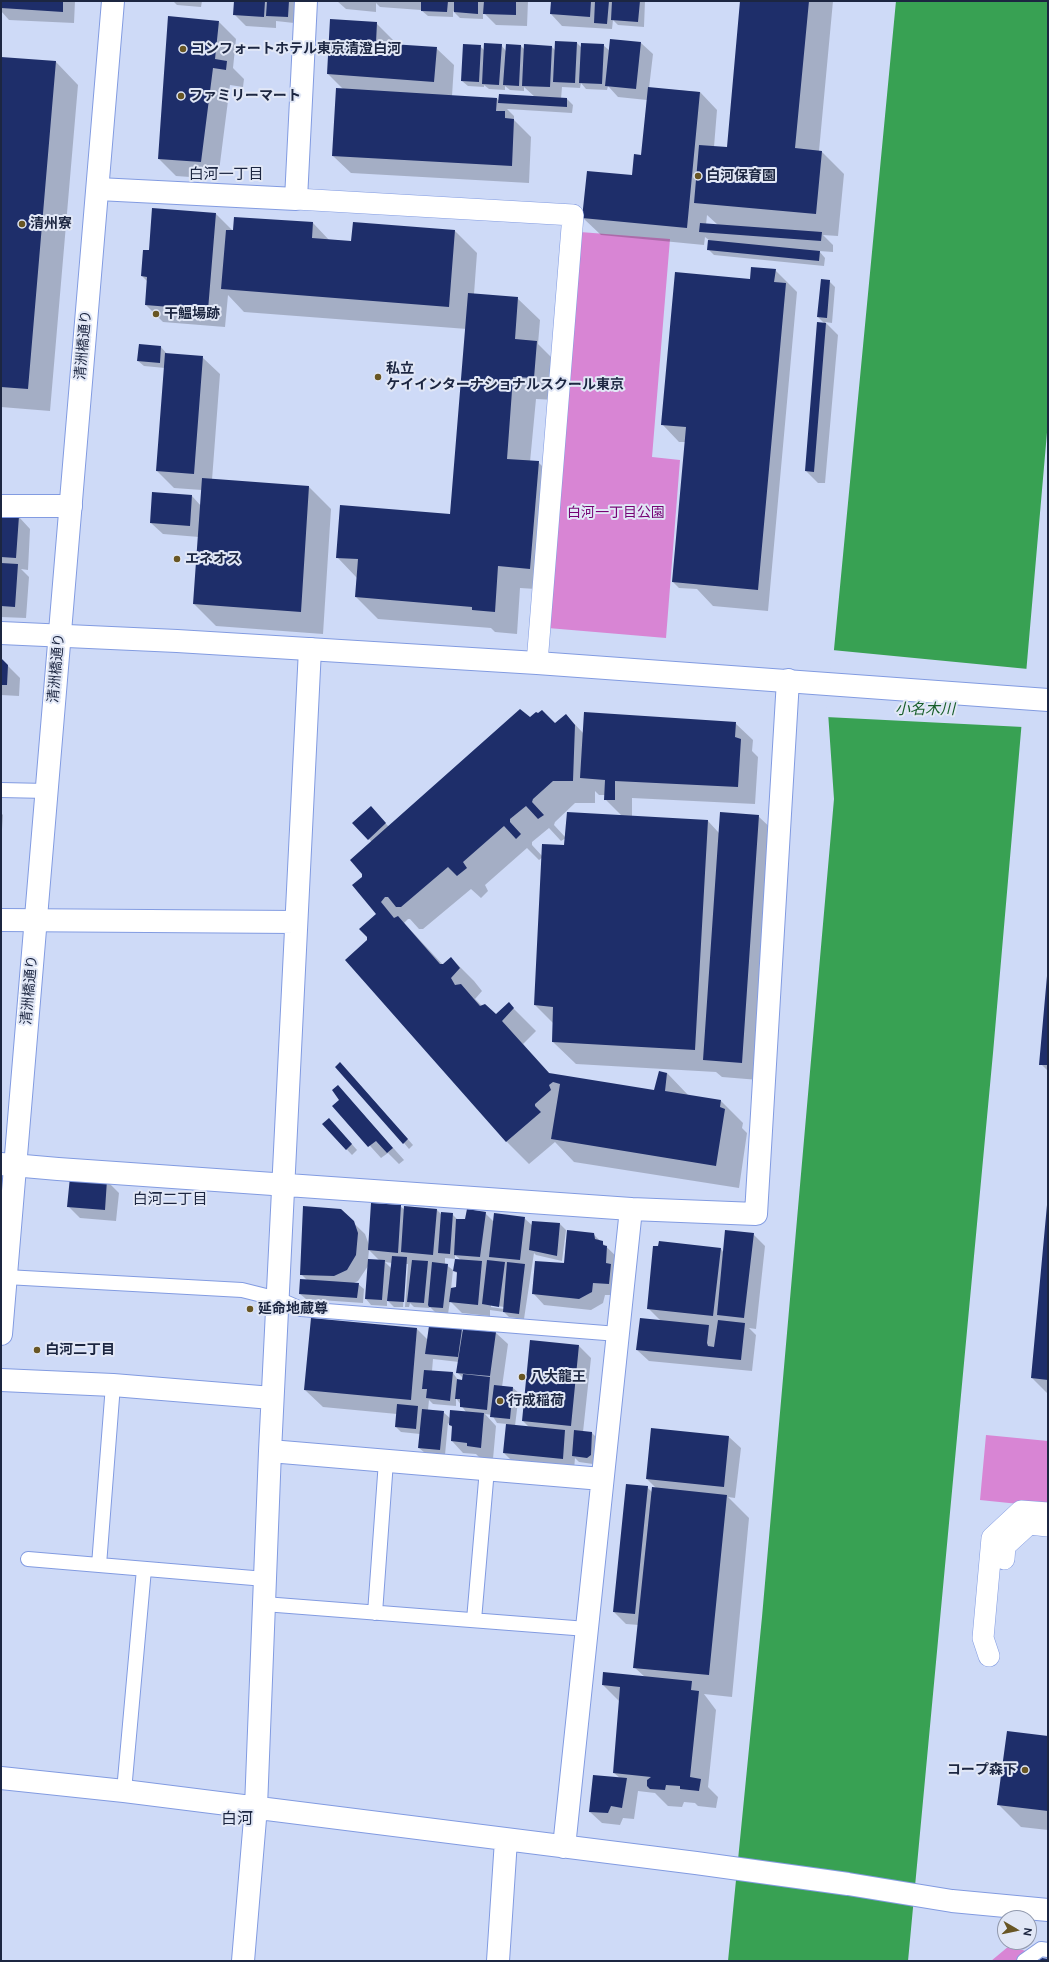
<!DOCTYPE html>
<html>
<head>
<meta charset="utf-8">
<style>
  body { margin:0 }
  #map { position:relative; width:1049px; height:1962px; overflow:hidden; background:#cedaf7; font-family:"DM Sans",sans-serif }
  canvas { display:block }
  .frame { position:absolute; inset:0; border:2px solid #1c2641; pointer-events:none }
  .north { position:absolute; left:997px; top:1910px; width:40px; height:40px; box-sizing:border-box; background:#e1e7f6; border:1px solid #929aae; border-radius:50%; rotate:99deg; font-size:11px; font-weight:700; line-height:16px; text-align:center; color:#1c2641 }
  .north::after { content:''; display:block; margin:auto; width:14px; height:18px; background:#685624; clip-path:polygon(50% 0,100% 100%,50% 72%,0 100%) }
</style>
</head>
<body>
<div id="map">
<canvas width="1049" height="1962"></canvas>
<div class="frame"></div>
<div class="north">N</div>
</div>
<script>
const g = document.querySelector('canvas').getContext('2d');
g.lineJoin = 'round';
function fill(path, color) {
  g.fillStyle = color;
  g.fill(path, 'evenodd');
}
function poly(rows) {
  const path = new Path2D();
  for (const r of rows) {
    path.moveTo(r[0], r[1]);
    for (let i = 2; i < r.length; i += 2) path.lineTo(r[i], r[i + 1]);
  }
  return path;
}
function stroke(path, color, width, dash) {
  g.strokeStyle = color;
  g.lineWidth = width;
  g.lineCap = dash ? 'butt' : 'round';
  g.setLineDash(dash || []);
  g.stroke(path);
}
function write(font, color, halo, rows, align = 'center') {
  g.font = font + ' "DM Sans","Noto Sans JP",sans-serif';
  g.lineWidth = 4;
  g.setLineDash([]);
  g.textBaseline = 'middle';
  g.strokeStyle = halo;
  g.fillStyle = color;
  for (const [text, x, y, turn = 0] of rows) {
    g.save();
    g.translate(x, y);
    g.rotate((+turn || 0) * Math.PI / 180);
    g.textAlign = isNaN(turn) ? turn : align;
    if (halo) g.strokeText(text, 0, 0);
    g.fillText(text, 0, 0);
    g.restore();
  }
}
fill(poly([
  [580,232,670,239,652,457,680,460,666,638,548,628],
  [986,1435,1048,1441,1048,1507,980,1500],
  [1009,1946,1026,1951,1017,1961,991,1961]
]), '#d885d4');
fill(poly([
  [896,1,1048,1,1048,421,993,1053,908,1961,728,1961,762,1617,834,799,828,712]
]), '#38a153');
fill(poly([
  [832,650,1028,669,1023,727,826,717]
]), '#cedaf7');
fill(poly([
  [1,1,75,1,74,23,9,20,1,11],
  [173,1,202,1,201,7,177,5],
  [215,1,295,1,294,23,276,21,276,28,246,26,234,14,235,2],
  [337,1,528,1,527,26,496,25,483,12,483,19,460,18,453,11,453,17,428,16,421,10,380,7,376,3,376,12,346,9],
  [552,1,645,1,644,27,618,25,613,20,612,29,562,26,551,14],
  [741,1,833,1,819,151,822,152,844,174,838,236,823,235,833,245,833,252,819,251,825,258,824,266,714,255,708,249,709,240,705,237,704,245,601,235,583,218,633,176,642,156,647,100,618,97,608,86,607,90,586,89,581,83,580,88,562,87,561,99,567,99,573,105,572,113,507,109,514,116,514,120,531,137,529,183,351,173,333,156,344,90,328,74,376,23,394,41,393,45,436,48,454,65,452,96,497,99,500,101,535,97,524,87,524,91,510,90,505,86,505,90,489,89,484,85,484,87,468,86,462,81,480,46,485,51,501,45,506,51,521,46,525,50,525,45,552,47,556,51,577,43,582,48,603,45,610,51,641,43,653,54,649,88,700,92,717,110,714,147,728,148],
  [707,215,718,225,706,225],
  [219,22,236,39,233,68,244,79,243,87,230,85,218,179,176,176,159,159],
  [1,58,56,62,78,85,50,411,1,407],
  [216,214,234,232,313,223,330,241,352,242,455,231,477,253,474,294,517,298,540,320,538,344,559,365,556,400,536,399,530,462,538,462,561,485,552,590,520,588,517,634,495,632,491,628,378,619,356,597,357,578,337,557,451,515,467,329,244,312,228,295,225,327,163,322,146,305,148,282,142,276,150,251],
  [775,270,797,292,768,611,713,606,697,589,679,588,673,582,686,442,679,442,662,424,751,280],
  [829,281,835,287,832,323,825,322,838,335,825,483,818,483,806,471,825,324,818,317],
  [139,345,161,347,167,354,202,357,220,374,212,480,309,487,331,509,323,634,216,626,194,604,199,537,163,534,151,523,192,496,201,506,202,490,174,488,157,471,165,368,144,366,138,361],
  [1,516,19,517,30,529,28,570,21,569,29,577,26,618,1,617],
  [1,659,20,678,19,696,1,695],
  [566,715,584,734,735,723,753,740,752,751,758,757,755,804,632,798,632,817,708,821,719,833,758,816,776,833,759,1080,722,1077,716,1072,576,1064,553,1042,554,1024,535,1005,565,846,622,816,605,799,606,795,599,795,595,791,595,803,575,803,555,822,554,825,566,838,561,841,549,828,532,842,532,845,543,857,539,860,527,848,485,885,488,891,481,898,471,889,423,929,419,929,410,919,408,919,404,923,443,965,451,958,474,981,482,991,475,999,482,1006,496,1015,509,1004,536,1031,523,1044,551,1075,655,1091,667,1073,689,1096,721,1101,743,1123,742,1128,747,1133,739,1188,574,1162,555,1142,529,1164,507,1142,347,960,368,940,378,914,362,877,372,842,353,823,376,813,389,827,530,718,555,724],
  [1,813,3,815,1,844],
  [1048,980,1048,1071,1041,1064],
  [346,1069,413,1145,409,1149,404,1143],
  [338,1086,404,1160,399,1164,388,1153,381,1158,334,1106,340,1100],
  [323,1124,335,1125,357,1150,352,1155],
  [107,1181,119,1193,116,1221,80,1218,68,1206],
  [1048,1204,1048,1394,1032,1378],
  [400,1206,405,1210,437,1210,441,1214,452,1214,458,1220,466,1220,485,1213,494,1222,524,1218,533,1226,533,1222,560,1224,566,1230,562,1261,536,1255,534,1253,524,1319,509,1317,504,1312,490,1310,490,1316,462,1313,450,1301,448,1314,435,1312,430,1307,429,1308,414,1307,410,1303,409,1307,405,1307,408,1264,406,1264,403,1307,394,1307,387,1300,387,1306,371,1305,366,1299,368,1266,358,1281,354,1283,358,1284,364,1289,363,1303,306,1299,300,1294,307,1280,301,1274,340,1210,365,1234,369,1245],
  [369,1250,380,1261,368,1260],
  [455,1255,461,1260,454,1271,458,1274,457,1288,451,1289,453,1270,445,1264,445,1258,455,1259],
  [385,1262,392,1263,391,1268],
  [491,1305,504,1307,504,1309,491,1307],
  [593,1234,619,1259,620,1295,605,1295,603,1303,591,1310,544,1305,533,1293],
  [753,1234,765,1246,756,1329,749,1328,756,1335,752,1371,649,1361,637,1350,661,1321,648,1308,721,1249,724,1253],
  [312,1319,417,1329,428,1340,461,1330,463,1332,496,1333,508,1344,502,1387,513,1388,519,1393,515,1426,529,1427,523,1421,579,1346,591,1358,583,1432,592,1433,598,1439,596,1461,593,1464,579,1462,575,1458,574,1470,516,1465,504,1453,507,1424,497,1423,492,1415,485,1414,496,1426,493,1459,480,1458,476,1454,463,1453,452,1441,453,1428,448,1423,445,1455,425,1453,419,1448,420,1434,401,1432,396,1427,397,1414,323,1407,305,1390],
  [433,1359,459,1362,457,1372,464,1379,463,1381,458,1380,453,1373,432,1371],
  [456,1398,466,1412,451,1419,443,1412,428,1410,429,1400,433,1404,456,1406],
  [652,1429,729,1437,741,1448,735,1498,728,1497,749,1518,732,1697,704,1694,716,1710,708,1787,718,1797,716,1808,698,1806,695,1803,684,1802,682,1807,668,1806,655,1793,638,1791,634,1819,623,1818,620,1825,602,1823,590,1812,620,1778,614,1773,620,1702,603,1685,645,1677,634,1667,639,1625,626,1624,614,1612,647,1487,652,1492,657,1489,647,1479],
  [1048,1737,1048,1830,1021,1827,998,1804]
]), '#0003');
fill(poly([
  [1,1,63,1,63,12,1,8],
  [234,1,265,1,264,17,233,15],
  [267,1,289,1,288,17,266,16],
  [421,1,448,1,447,12,421,11],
  [454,1,478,1,478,14,454,12],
  [484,1,516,1,516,15,483,14],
  [551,1,591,1,590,17,550,14],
  [595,1,609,1,607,24,594,23],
  [612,1,640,1,638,22,611,20],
  [740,1,809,1,795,148,822,151,816,214,694,203,699,145,727,147],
  [168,16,219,21,215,59,227,61,226,70,213,68,201,162,158,159],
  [330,19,377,22,376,43,437,47,434,82,327,74],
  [610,39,641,42,636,89,605,86],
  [555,41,577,42,575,83,553,82],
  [484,43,502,44,499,85,482,84],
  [581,43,604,44,602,84,579,83],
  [463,44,481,45,479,82,461,81],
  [506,44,521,45,519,86,503,85],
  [524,44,552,46,550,87,522,86],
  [1,57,56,61,28,389,1,387],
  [648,87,700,92,687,228,582,218,587,171,632,175,634,154,641,155],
  [336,88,497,98,496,111,505,111,505,118,514,119,512,166,332,156],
  [499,94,567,98,567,107,498,103],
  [152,208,216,213,208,310,145,305,147,277,141,276,143,250,149,250],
  [234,217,313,222,312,238,351,241,353,222,455,230,449,307,221,289,226,230,233,230],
  [700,223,822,232,821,241,699,232],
  [708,240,820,251,819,261,707,250],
  [751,267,776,269,774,282,786,283,758,590,672,582,686,427,661,425,675,272,750,279],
  [821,279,830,280,827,318,817,317],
  [468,293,518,297,515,339,537,341,534,378,513,377,507,459,539,461,530,569,498,566,495,612,472,610,472,607,355,597,358,559,336,558,340,505,450,514],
  [817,322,826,323,814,472,805,471],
  [139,344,161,346,160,363,137,361],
  [165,353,203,356,194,474,156,471],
  [202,478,309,486,301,612,193,604],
  [152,492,192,495,190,526,150,523],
  [1,515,19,516,16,558,1,557],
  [1,563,18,564,15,607,1,606],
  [1,658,8,665,7,685,1,685],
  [520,709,530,717,536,712,538,713,542,710,555,723,566,714,575,725,573,781,553,781,533,799,532,802,544,815,538,819,526,806,510,819,510,822,521,834,516,839,504,826,463,862,467,868,457,876,448,867,401,907,396,907,388,897,385,897,381,902,394,918,398,916,440,964,443,964,451,957,460,968,451,978,455,985,461,984,480,1006,485,1004,496,1014,509,1002,514,1008,502,1021,549,1073,654,1090,659,1071,667,1073,665,1091,721,1100,720,1107,725,1109,716,1166,551,1139,560,1084,553,1082,549,1085,551,1090,535,1104,535,1106,541,1112,506,1142,345,960,367,940,367,937,359,929,376,914,352,885,362,877,362,874,350,860],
  [584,712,736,722,735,737,741,739,738,787,615,781,615,800,604,800,605,780,580,778],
  [371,806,386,823,368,840,352,823],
  [567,812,708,820,695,1050,552,1042,553,1007,534,1005,542,844,564,845],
  [720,812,759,815,742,1063,703,1060],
  [1047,976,1048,976,1048,1065,1039,1065],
  [340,1062,408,1139,403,1144,335,1067],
  [338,1085,393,1148,387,1153,376,1141,368,1147,332,1106,339,1100,332,1090],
  [329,1118,352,1144,346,1150,322,1124],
  [70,1177,107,1180,105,1210,67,1207],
  [371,1203,401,1205,398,1253,368,1250],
  [1047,1205,1048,1205,1048,1380,1031,1378],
  [303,1206,341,1209,354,1221,358,1233,356,1255,347,1270,334,1276,300,1275],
  [404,1206,437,1209,433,1255,401,1252],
  [467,1209,486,1212,480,1257,454,1255,456,1219,465,1219],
  [441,1212,453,1213,450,1254,438,1253],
  [494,1213,525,1217,520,1260,489,1257],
  [532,1221,560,1223,557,1256,529,1250],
  [567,1230,594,1233,595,1239,603,1241,603,1245,607,1246,606,1263,611,1264,609,1284,593,1283,592,1292,579,1299,532,1294,535,1261,564,1263],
  [725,1230,754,1233,744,1318,717,1315],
  [659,1241,721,1248,713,1316,647,1309,653,1246,658,1246],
  [392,1256,407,1257,404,1302,387,1301],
  [368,1259,385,1260,382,1300,365,1299],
  [455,1259,482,1261,478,1305,449,1302,451,1288,456,1287,457,1272,453,1271],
  [412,1260,428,1261,424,1303,407,1302],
  [487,1260,505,1262,499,1307,482,1304],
  [432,1262,448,1264,443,1308,429,1307,428,1305],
  [507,1262,525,1264,519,1314,503,1312],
  [300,1279,359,1283,357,1298,299,1294],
  [311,1318,417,1328,411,1400,304,1390],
  [640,1318,709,1325,707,1343,708,1346,714,1347,718,1320,745,1323,741,1360,636,1350],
  [429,1326,462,1329,458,1357,425,1354],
  [463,1329,496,1332,490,1376,456,1373],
  [530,1340,579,1345,571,1426,522,1421],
  [424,1370,453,1372,450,1401,426,1398,427,1389,422,1389],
  [463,1374,490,1377,487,1410,460,1407,460,1399,455,1399,457,1379,462,1380],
  [494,1385,513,1387,510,1419,490,1417],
  [397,1404,418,1406,416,1429,395,1427],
  [422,1409,444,1411,440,1450,418,1448],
  [450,1410,484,1413,481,1448,467,1446,467,1443,451,1441,452,1426,449,1425],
  [506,1424,565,1430,563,1459,503,1453],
  [651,1428,729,1436,724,1487,646,1479],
  [574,1430,592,1432,591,1455,587,1458,572,1456],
  [626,1484,648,1486,635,1614,613,1612],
  [652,1487,727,1495,709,1675,633,1668],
  [603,1672,692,1681,691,1690,699,1691,690,1777,701,1779,699,1791,680,1789,680,1786,666,1785,665,1790,650,1789,647,1786,647,1780,651,1777,613,1773,620,1687,602,1685],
  [1007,1731,1048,1736,1048,1811,997,1805],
  [593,1775,627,1778,622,1808,611,1806,608,1813,589,1812],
  [1042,1958,1048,1959,1048,1961,1038,1961]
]), '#1e2e6a');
const service = poly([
  [1,790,47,791],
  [6,1277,242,1290,278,1299,301,1309,618,1334],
  [28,1559,265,1579],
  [99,1565,113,1385],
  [264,1604,587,1629],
  [375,1613,386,1461],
  [474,1620,487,1469],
  [124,1791,144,1569],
  [1024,1961,1041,1949,1048,1950]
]);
const pedestrian = poly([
  [296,199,573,215,537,663],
  [1004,1559,1005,1546,1029,1524,1048,1526],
  [989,1656,983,1638,992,1538,1021,1511,1048,1513]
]);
const minor = poly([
  [98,189,296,199,306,1],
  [1,506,71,506],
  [1,920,296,922],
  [1,1164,58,1169,631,1209,756,1214,788,680],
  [1,1380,113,1385,272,1398],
  [270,1451,602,1479],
  [1,1778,124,1791,696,1863,848,1884,952,1901,1048,1910],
  [564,1847,631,1209],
  [243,1961,256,1807,270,1451,310,649],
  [498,1961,506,1840]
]);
const tertiary = poly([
  [1,633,177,641,537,663,1048,700]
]);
const secondary = poly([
  [1,1334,113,1]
]);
stroke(service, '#829be1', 16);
stroke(pedestrian, '#829be1', 22);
stroke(minor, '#829be1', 24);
stroke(tertiary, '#829be1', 24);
stroke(secondary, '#829be1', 24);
stroke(service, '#fff', 14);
stroke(pedestrian, '#fff', 21);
stroke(minor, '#fff', 22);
stroke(tertiary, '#fff', 22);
stroke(secondary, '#fff', 22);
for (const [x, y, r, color] of [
  [183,49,4,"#685624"],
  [181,96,4,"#685624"],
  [698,176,4,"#685624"],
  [22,224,4,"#685624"],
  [156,314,4,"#685624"],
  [378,377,4,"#685624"],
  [177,559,4,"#685624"],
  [250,1309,4,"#685624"],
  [37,1350,4,"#685624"],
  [522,1377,4,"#685624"],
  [500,1401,4,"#685624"],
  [1025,1770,4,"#685624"]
]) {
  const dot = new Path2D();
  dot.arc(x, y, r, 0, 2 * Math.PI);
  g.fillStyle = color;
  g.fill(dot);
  stroke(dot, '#e1e7f6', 1.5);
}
write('bold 14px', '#1c2641', '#e1e7f6', [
  ["コンフォートホテル東京清澄白河",191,49],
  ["ファミリーマート",189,96],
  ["白河保育園",706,176],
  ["清州寮",30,224],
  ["干鰮場跡",164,314],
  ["私立",386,369],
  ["ケイインターナショナルスクール東京",386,385],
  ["エネオス",185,559],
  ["延命地蔵尊",258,1309],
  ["白河二丁目",45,1350],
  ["八大龍王",530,1377],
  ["行成稲荷",508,1401],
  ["コープ森下",1017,1770,"right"]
], 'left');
write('14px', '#1c2641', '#e1e7f6', [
  ["清洲橋通り",84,345,-85],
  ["清洲橋通り",57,668,-85],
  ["清洲橋通り",30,990,-85]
]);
write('14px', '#750374', '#e1e7f6', [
  ["白河一丁目公園",616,513]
]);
write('15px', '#1c2641', '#e1e7f6', [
  ["白河一丁目",226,175],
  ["白河二丁目",170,1200]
]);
write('italic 15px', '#175e2b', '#e1e7f6', [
  ["小名木川",925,710]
]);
write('16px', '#1c2641', '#e1e7f6', [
  ["白河",237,1820]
]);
</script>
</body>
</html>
